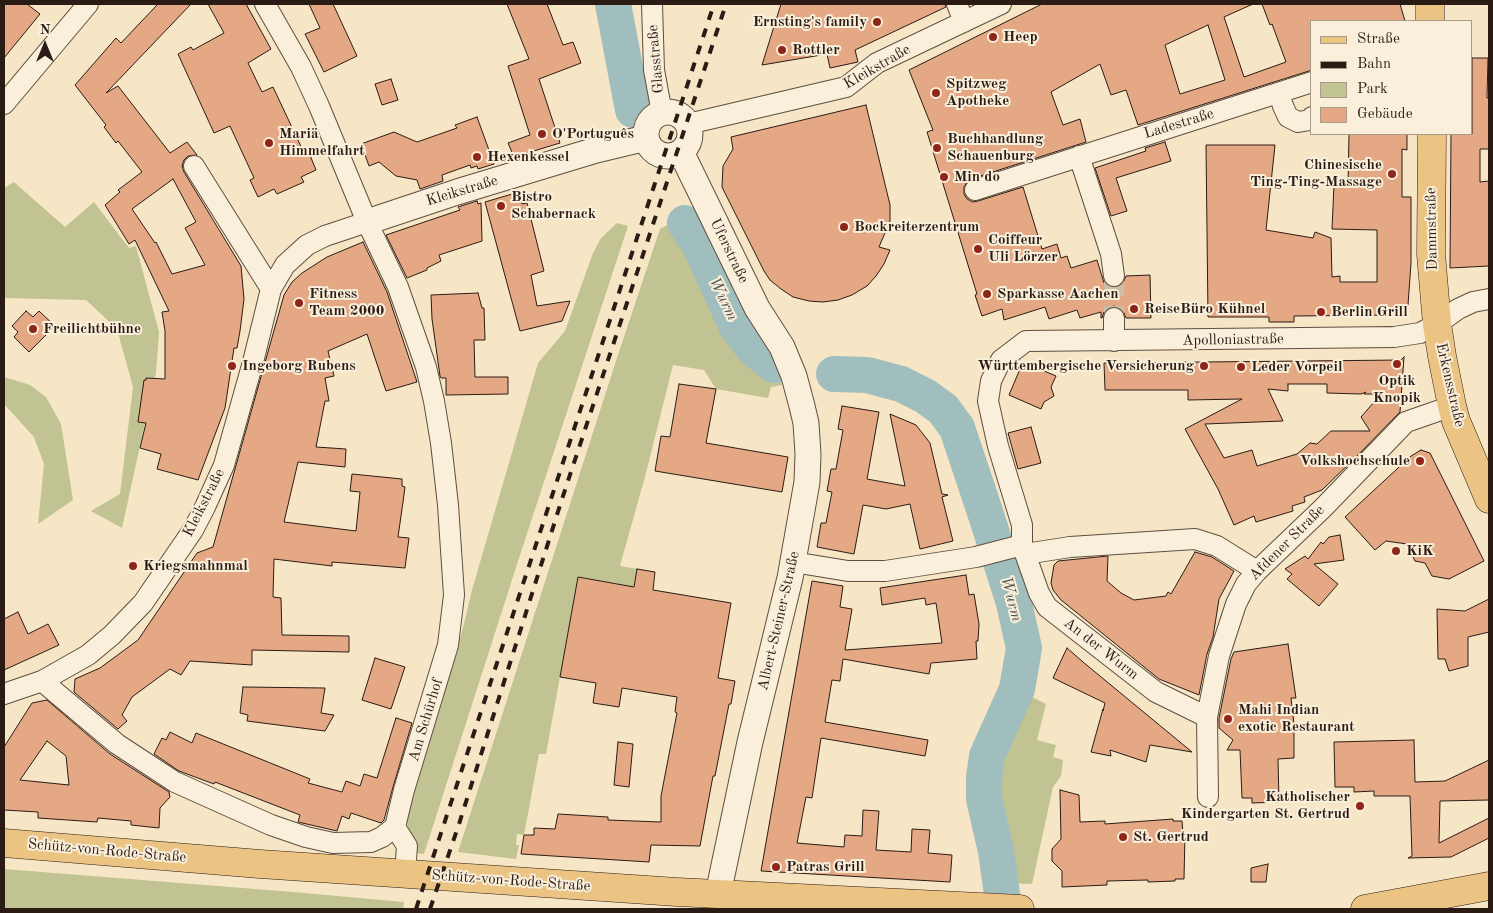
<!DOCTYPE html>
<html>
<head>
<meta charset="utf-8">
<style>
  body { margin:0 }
  #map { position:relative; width:1493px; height:913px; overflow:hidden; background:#f6e6c6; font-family:"Old Standard TT",serif }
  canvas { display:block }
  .frame { position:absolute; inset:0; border:5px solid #2b1b15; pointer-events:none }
  .legend { position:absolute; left:1310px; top:20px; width:162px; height:115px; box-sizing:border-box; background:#f9efda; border:1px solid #a79a8b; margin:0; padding:6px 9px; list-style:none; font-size:15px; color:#2b1b15 }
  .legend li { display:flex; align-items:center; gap:10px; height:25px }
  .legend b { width:25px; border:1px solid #a79a8b }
  .north { position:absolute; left:20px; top:20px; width:50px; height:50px; -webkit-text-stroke:4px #f9efda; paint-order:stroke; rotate:0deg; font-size:14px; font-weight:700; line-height:20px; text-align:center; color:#2b1b15 }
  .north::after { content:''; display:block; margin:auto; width:18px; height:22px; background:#2b1b15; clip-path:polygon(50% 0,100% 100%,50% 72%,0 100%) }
</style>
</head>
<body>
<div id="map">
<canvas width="1493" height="913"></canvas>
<div class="frame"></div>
<ul class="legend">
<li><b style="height:6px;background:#ebc383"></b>Straße</li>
<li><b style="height:6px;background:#2b1b15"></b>Bahn</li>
<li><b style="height:14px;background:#c1c392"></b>Park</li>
<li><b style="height:14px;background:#e5a884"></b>Gebäude</li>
</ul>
<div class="north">N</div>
</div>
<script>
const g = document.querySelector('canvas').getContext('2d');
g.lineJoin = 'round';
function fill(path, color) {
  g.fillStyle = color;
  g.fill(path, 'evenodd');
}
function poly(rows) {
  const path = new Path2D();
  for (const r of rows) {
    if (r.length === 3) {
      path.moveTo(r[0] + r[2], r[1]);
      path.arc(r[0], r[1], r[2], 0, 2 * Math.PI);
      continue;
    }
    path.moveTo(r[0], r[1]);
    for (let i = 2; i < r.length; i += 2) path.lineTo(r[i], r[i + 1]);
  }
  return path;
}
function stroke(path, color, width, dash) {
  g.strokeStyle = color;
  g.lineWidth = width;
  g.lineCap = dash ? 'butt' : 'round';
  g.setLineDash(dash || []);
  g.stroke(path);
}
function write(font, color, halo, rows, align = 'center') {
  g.font = font + ' "Old Standard TT",serif';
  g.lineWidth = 4;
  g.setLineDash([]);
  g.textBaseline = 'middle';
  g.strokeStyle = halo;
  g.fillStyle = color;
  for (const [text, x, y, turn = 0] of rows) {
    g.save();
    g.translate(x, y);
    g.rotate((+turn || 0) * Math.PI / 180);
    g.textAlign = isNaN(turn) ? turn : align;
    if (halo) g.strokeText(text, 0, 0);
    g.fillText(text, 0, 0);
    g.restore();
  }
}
fill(poly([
  [14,182,65,227,94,202,129,248,136,246,159,332,156,373,122,528,91,511,120,494,133,387,117,329,86,300,4,298,4,188],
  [675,221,699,224,723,268,746,317,773,362,782,385,771,387,768,398,716,389,704,370,673,365,646,473,620,566,637,569,634,587,578,577,546,754,539,754,524,835,517,834,516,845,519,845,516,859,458,852,616,361,660,229],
  [617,223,628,226,520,555,424,854,414,853,406,819,410,789,462,632,472,590,538,363,565,331,593,253,601,238],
  [4,377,30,385,46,397,61,424,73,500,38,524,44,464,34,437,4,404],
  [1020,648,1040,653,1026,694,1046,704,1037,740,1056,745,1053,757,1063,760,1061,776,1053,787,1032,884,983,882,975,825,969,801,971,774,983,735,1007,685],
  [4,869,293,892,404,902,403,909,4,909]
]), '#c1c392');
stroke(poly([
  [974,479,992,485]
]), '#717d7a', 6);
stroke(poly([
  [613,4,633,110],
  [685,223,700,246,737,327,754,349,774,365],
  [834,374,867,375,901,384,925,396,943,409,957,428,986,515,1014,603,1024,648,1017,689,987,756,984,778,984,799,996,851,1004,909]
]), '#9fbebd', 36);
const building = poly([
  [4,4,27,4,40,14,4,58,4,4],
  [158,4,191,4,106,93,118,86,170,153,187,142,197,155,188,156,184,160,182,166,184,172,241,266,244,299,240,331,237,348,234,348,225,408,198,480,157,469,161,454,140,448,146,423,138,422,144,380,146,380,146,378,165,379,165,331,162,312,169,311,135,240,129,244,105,205,120,192,118,190,142,172,118,141,116,143,104,127,106,125,75,85,116,38,121,43,158,4],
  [173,179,196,222,185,228,205,265,172,274,156,242,155,243,132,209,173,179],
  [208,4,246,4,271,49,248,63,262,92,273,87,305,155,309,153,316,170,301,177,304,182,277,194,274,189,258,197,250,180,254,178,230,126,214,133,178,54,191,47,193,50,224,33,208,4],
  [309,4,333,4,357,56,324,72,305,34,320,28,309,4],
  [507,4,547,4,563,45,573,42,581,63,539,79,560,143,514,157,508,143,530,135,508,66,529,59,507,4],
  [781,4,945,4,946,7,855,50,858,62,830,68,827,54,762,65,781,4],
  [1042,4,1253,4,1224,17,1244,77,1286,62,1272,24,1270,25,1262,4,1400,4,1405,21,1312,21,1312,70,1138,125,1126,90,1111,95,1100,64,1051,92,1063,125,1080,119,1086,142,971,179,967,182,964,187,964,194,967,199,973,202,978,201,1023,187,1042,249,1057,244,1061,258,1067,256,1071,268,1097,260,1104,283,1109,287,1115,288,1122,285,1126,276,1150,275,1151,318,1126,318,1124,313,1120,308,1114,306,1109,308,1104,312,1102,318,1101,318,1101,312,1080,318,1077,310,1049,319,1045,307,1004,320,1002,309,982,316,975,295,977,294,927,132,933,130,909,70,1042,4],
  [1208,25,1225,80,1180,94,1165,45,1208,25],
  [1472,58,1488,58,1487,98,1489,98,1489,149,1480,149,1480,182,1489,181,1489,266,1450,268,1451,134,1472,134,1472,58],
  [391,79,398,100,382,105,375,84,391,79],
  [866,105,890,205,890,221,879,247,890,250,884,264,876,276,867,286,852,295,838,300,823,302,809,301,793,297,781,289,770,280,764,271,722,187,723,166,733,149,731,137,866,105],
  [477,117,494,164,478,169,477,166,471,168,470,165,442,175,443,181,420,189,417,180,396,176,379,162,369,166,361,144,394,132,417,142,457,128,455,125,477,117],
  [1349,134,1407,134,1407,150,1402,149,1402,197,1411,197,1411,263,1408,305,1398,315,1294,316,1294,322,1269,322,1269,317,1208,317,1206,145,1275,145,1266,230,1313,238,1315,232,1331,238,1332,277,1340,276,1340,282,1377,282,1377,230,1332,229,1334,185,1348,185,1349,134],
  [1165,142,1171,161,1116,178,1127,211,1111,216,1095,168,1146,151,1145,148,1165,142],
  [519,192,522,204,527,203,544,271,531,275,537,306,570,301,562,321,520,331,485,202,519,192],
  [477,201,478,204,481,203,482,241,439,255,441,261,427,268,427,270,407,278,386,235,460,210,458,207,477,201],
  [363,242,387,292,417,382,386,391,367,334,328,351,334,376,325,378,329,401,325,401,316,447,346,449,345,467,298,462,284,522,356,531,360,492,350,491,352,474,402,479,402,486,405,487,403,502,398,537,409,538,405,568,332,562,332,566,274,559,273,597,281,598,282,635,349,636,349,652,252,650,252,665,190,661,181,675,170,669,132,697,122,715,127,721,118,729,74,692,75,679,100,668,138,640,197,553,213,547,284,295,292,282,302,273,327,257,363,242],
  [478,293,482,308,484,308,485,340,474,340,475,377,508,377,508,394,446,395,446,378,441,378,440,376,432,319,431,295,478,293],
  [26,311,33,317,39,311,55,326,29,352,14,337,18,332,12,326,26,311],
  [1404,357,1400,412,1355,458,1322,490,1304,497,1305,502,1292,506,1293,511,1256,522,1254,516,1234,525,1218,489,1185,429,1242,399,1188,400,1188,390,1105,390,1104,363,1401,360,1404,357],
  [1288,384,1327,384,1327,393,1361,394,1366,392,1364,394,1381,394,1361,417,1370,431,1331,431,1317,444,1310,443,1297,454,1257,466,1252,450,1224,458,1205,424,1283,421,1268,389,1288,391,1288,384],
  [1023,362,1056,376,1051,387,1054,396,1044,402,1041,409,1009,395,1023,362],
  [679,384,716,389,706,443,788,457,782,492,655,471,661,436,670,437,679,384],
  [842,406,879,412,867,479,905,486,890,414,916,425,930,443,942,494,948,495,942,497,953,541,920,549,910,504,886,509,863,505,854,554,817,547,821,523,826,523,832,492,827,491,831,469,836,469,843,430,838,429,842,406],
  [1031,427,1041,463,1018,469,1008,433,1031,427],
  [1421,450,1430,453,1484,561,1449,579,1432,576,1425,563,1415,561,1407,544,1386,541,1375,550,1345,517,1411,456,1421,450],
  [1340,535,1344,560,1314,564,1338,584,1319,606,1287,579,1292,574,1285,569,1305,556,1308,559,1321,542,1323,544,1329,537,1340,535],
  [1195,552,1212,557,1234,571,1219,599,1213,637,1207,654,1199,695,1159,679,1061,600,1053,590,1051,583,1054,565,1058,561,1108,556,1107,581,1121,593,1134,600,1166,596,1168,592,1171,594,1195,552],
  [637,569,655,572,653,590,731,603,718,678,735,681,731,704,729,704,715,776,713,776,700,846,651,845,649,862,521,854,524,835,534,835,534,828,555,829,558,814,608,817,608,820,661,822,661,796,677,713,675,712,677,697,622,688,619,707,593,703,596,683,560,677,578,577,634,587,637,569],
  [966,575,969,595,974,594,979,624,978,641,976,641,977,659,931,663,929,674,843,659,840,681,832,680,825,722,928,740,925,756,821,738,812,798,806,797,797,843,844,847,845,835,862,836,863,810,879,811,876,850,911,852,912,829,930,830,928,853,952,855,950,882,761,871,812,581,843,586,840,607,852,609,845,650,942,643,936,603,926,605,925,598,882,605,880,588,966,575],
  [1489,599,1489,632,1468,637,1468,666,1449,671,1445,659,1438,659,1437,609,1465,611,1489,599],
  [18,612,28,634,48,624,59,645,4,670,4,619,18,612],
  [1288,644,1296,698,1291,698,1294,724,1294,758,1278,759,1279,802,1252,803,1252,798,1242,798,1240,750,1227,750,1233,740,1219,728,1219,718,1231,659,1234,652,1288,644],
  [1067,648,1083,662,1192,752,1150,745,1146,762,1110,750,1111,756,1091,752,1103,709,1103,711,1105,703,1053,678,1067,648],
  [375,658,405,667,391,709,362,700,375,658],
  [243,687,325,688,321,713,334,715,325,731,247,721,248,715,240,713,243,687],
  [47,700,110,754,169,792,170,797,160,808,159,828,131,825,131,821,98,818,97,822,38,818,38,812,4,810,4,747,32,703,47,700],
  [47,741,66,756,69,785,20,780,47,741],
  [396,718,412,723,393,787,384,820,381,823,351,813,349,819,342,816,337,831,298,822,300,815,215,782,214,784,179,771,154,754,162,738,166,740,170,732,192,743,196,733,310,779,308,783,342,792,346,781,360,786,364,774,377,778,396,718],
  [1414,740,1415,782,1445,781,1489,760,1489,800,1440,801,1439,843,1489,818,1489,838,1451,857,1408,858,1412,856,1410,796,1374,796,1374,791,1354,792,1354,787,1335,787,1334,742,1414,740],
  [618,742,633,744,629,787,614,785,618,742],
  [1060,790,1079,795,1080,822,1105,821,1105,824,1173,819,1173,821,1182,821,1183,834,1185,834,1184,879,1175,879,1175,881,1148,882,1148,880,1107,881,1107,885,1062,887,1062,871,1052,861,1052,849,1061,839,1060,790],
  [1268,864,1266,882,1251,882,1251,868,1268,864]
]);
fill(building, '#e5a884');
stroke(building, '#2b1b15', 1);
stroke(poly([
  [1114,276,1114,318]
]), '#cdbda3', 20, [20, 10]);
const minor = poly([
  [652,4,654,70,662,113],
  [957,4,964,22],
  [1279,93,1283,106,1288,117,1298,122,1310,120,1312,117],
  [4,104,88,4],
  [688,124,846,87,877,63,1001,4],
  [1079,156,1111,254,1114,276],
  [194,166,271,289],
  [975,190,1312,82],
  [1114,318,1114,341],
  [1025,554,1070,547,1195,539,1217,546,1257,571],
  [793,562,848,571,885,571,976,557,1022,545],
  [42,681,117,744,175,782,271,825,306,837,333,843,371,842,382,837,395,827,404,790,448,645,454,595,448,505,441,443,434,401,426,367,398,287,367,222,319,106,301,67,265,4],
  [4,694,42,681,88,655,112,635,143,603,193,530,205,507,224,465,253,362,271,289,285,265,307,245,325,236,367,222],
  [1207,717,1156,692,1047,607,1039,593,1022,545,1022,525,998,446,988,401,991,381,1001,360,1026,341,1394,337,1420,333,1437,324,1458,309,1473,302,1489,299],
  [1208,797,1207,717,1219,656,1236,604,1246,584,1257,571,1323,508,1406,422,1452,406],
  [395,827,407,846,405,873]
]);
const tertiary = poly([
  [668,134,22],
  [681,152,757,308,782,347,794,376,802,406,806,423,808,454,807,482,790,578,750,742,718,894],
  [367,222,457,192,596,150,646,138]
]);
const primary = poly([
  [1430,4,1430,21],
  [1432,134,1431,254,1437,324,1442,356,1452,406,1456,421,1489,499],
  [4,843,260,864,677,892,1020,909],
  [1365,909,1489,886]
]);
stroke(minor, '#5e4e41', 22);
stroke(tertiary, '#5e4e41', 27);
stroke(primary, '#2b1b15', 29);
stroke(minor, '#f9efda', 20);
stroke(tertiary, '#f9efda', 25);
stroke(primary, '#ebc383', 28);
stroke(poly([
  [416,909,714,4],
  [430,909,459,824,562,499,726,4]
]), '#2b1b15', 4, [9, 9]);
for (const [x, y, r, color] of [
  [877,22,5,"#8f2418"],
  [993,37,5,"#8f2418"],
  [782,50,5,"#8f2418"],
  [936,93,5,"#8f2418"],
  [542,134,5,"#8f2418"],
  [269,143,5,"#8f2418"],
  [937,148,5,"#8f2418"],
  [477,157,5,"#8f2418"],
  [1392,174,5,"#8f2418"],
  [944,177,5,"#8f2418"],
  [501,206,5,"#8f2418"],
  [844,227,5,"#8f2418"],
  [978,249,5,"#8f2418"],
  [987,294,5,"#8f2418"],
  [299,303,5,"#8f2418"],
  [1134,309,5,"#8f2418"],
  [1321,312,5,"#8f2418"],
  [33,329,5,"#8f2418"],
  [1397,364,5,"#8f2418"],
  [232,366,5,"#8f2418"],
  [1204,366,5,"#8f2418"],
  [1241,367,5,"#8f2418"],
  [1420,461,5,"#8f2418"],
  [1396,551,5,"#8f2418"],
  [133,566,5,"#8f2418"],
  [1228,719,5,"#8f2418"],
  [1360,806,5,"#8f2418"],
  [1123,837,5,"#8f2418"],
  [776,867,5,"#8f2418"]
]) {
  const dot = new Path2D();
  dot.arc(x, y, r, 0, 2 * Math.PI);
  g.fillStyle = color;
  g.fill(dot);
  stroke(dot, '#f9efda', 2);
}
write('bold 15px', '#2b1b15', '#f9efda', [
  ["Ernsting's family",867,22,"right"],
  ["Heep",1003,37],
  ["Rottler",792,50],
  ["Spitzweg",946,84],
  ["Apotheke",946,101],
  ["Mariä",279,134],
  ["Himmelfahrt",279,151],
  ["O'Português",552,134],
  ["Buchhandlung",947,139],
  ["Schauenburg",947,156],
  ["Hexenkessel",487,157],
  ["Chinesische",1382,165,"right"],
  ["Ting-Ting-Massage",1382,182,"right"],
  ["Min do",954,177],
  ["Bistro",511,197],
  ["Schabernack",511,214],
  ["Bockreiterzentrum",854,227],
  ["Coiffeur",988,240],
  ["Uli Lörzer",988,257],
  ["Fitness",309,294],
  ["Team 2000",309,311],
  ["Sparkasse Aachen",997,294],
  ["ReiseBüro Kühnel",1144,309],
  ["Berlin Grill",1331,312],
  ["Freilichtbühne",43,329],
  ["Ingeborg Rubens",242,366],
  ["Württembergische Versicherung",1194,366,"right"],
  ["Leder Vorpeil",1251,367],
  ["Optik",1397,381,"center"],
  ["Knopik",1397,398,"center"],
  ["Volkshochschule",1410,461,"right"],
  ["KiK",1406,551],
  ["Kriegsmahnmal",143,566],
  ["Mahi Indian",1238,710],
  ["exotic Restaurant",1238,727],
  ["Katholischer",1350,797,"right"],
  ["Kindergarten St. Gertrud",1350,814,"right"],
  ["St. Gertrud",1133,837],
  ["Patras Grill",786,867]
], 'left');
write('15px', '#2b1b15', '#f9efda', [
  ["Glasstraße",656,59,-95],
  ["Kleikstraße",877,67,-30],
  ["Ladestraße",1179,124,-17],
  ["Kleikstraße",462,191,-17],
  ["Dammstraße",1432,229,-91],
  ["Uferstraße",729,251,64],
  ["Apolloniastraße",1233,340,-1],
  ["Erkensstraße",1450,385,77],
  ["Kleikstraße",204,503,-63],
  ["Afdener Straße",1287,543,-45],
  ["Albert-Steiner-Straße",779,621,-77],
  ["An der Wurm",1101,649,38],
  ["Am Schürhof",426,720,-73],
  ["Schütz-von-Rode-Straße",107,851,5],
  ["Schütz-von-Rode-Straße",511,881,4]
]);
write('italic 16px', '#545450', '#f9efda', [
  ["Wurm",723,299,64],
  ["Wurm",1011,599,75]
]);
</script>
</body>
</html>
